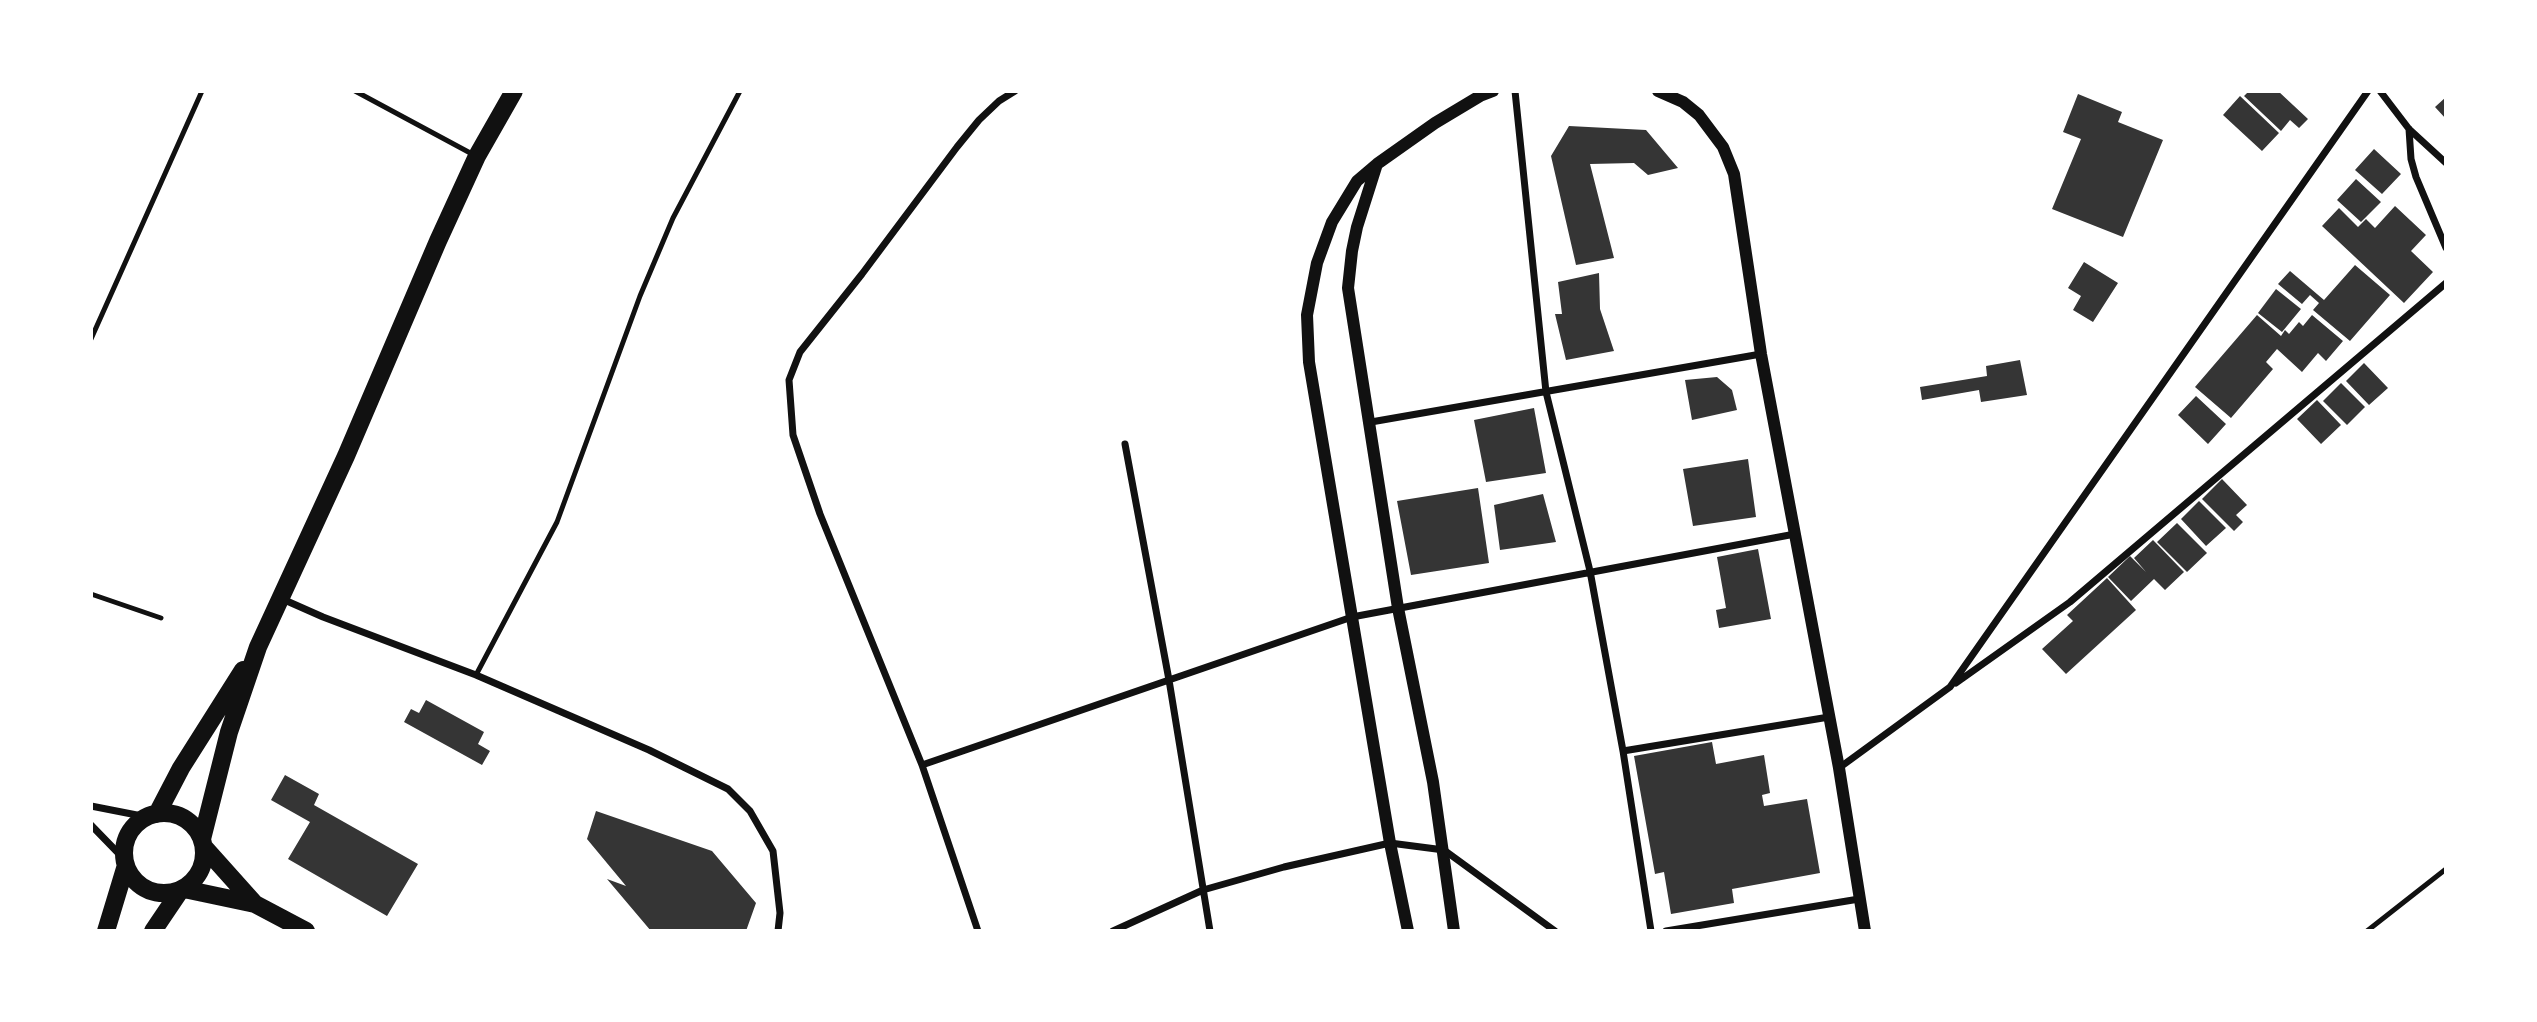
<!DOCTYPE html>
<html>
<head>
<meta charset="utf-8">
<style>
  body { margin:0 }
  #map { position:relative; width:2537px; height:1022px; overflow:hidden; background:#fff; font-family:"PT Sans",sans-serif }
  canvas { display:block }
  .frame { position:absolute; inset:0; border:93px solid #fff; pointer-events:none }
</style>
</head>
<body>
<div id="map">
<canvas width="2537" height="1022"></canvas>
<div class="frame"></div>
</div>
<script>
const g = document.querySelector('canvas').getContext('2d');
g.lineJoin = 'round';
function fill(path, color) {
  g.fillStyle = color;
  g.fill(path, 'evenodd');
}
function poly(rows) {
  const path = new Path2D();
  for (const r of rows) {
    if (r.length === 3) {
      path.moveTo(r[0] + r[2], r[1]);
      path.arc(r[0], r[1], r[2], 0, 2 * Math.PI);
      continue;
    }
    path.moveTo(r[0], r[1]);
    for (let i = 2; i < r.length; i += 2) path.lineTo(r[i], r[i + 1]);
  }
  return path;
}
function stroke(path, color, width, dash) {
  g.strokeStyle = color;
  g.lineWidth = width;
  g.lineCap = dash ? 'butt' : 'round';
  g.setLineDash(dash || []);
  g.stroke(path);
}
fill(poly([
  [2249,91,2278,91,2308,119,2299,128,2290,120,2281,131,2244,96],
  [2078,94,2122,112,2118,122,2163,140,2123,237,2052,209,2081,139,2063,132],
  [2240,96,2279,133,2262,151,2223,115],
  [2446,97,2446,119,2435,107],
  [1569,126,1646,130,1678,168,1648,175,1634,163,1590,164,1614,258,1576,265,1551,156],
  [2374,149,2401,174,2382,194,2355,170],
  [2356,179,2381,202,2361,222,2337,200],
  [2395,206,2426,235,2411,251,2433,272,2404,303,2322,226,2339,208,2358,227,2366,219,2375,228],
  [2084,262,2118,283,2093,322,2073,310,2081,296,2068,288],
  [2355,265,2390,295,2350,341,2313,310,2319,303,2310,295,2302,304,2278,284,2290,271,2324,300],
  [1599,273,1600,309,1614,351,1566,360,1555,314,1562,314,1558,282],
  [2276,289,2301,309,2282,332,2258,313],
  [2257,315,2281,336,2285,330,2289,334,2299,322,2303,326,2312,315,2343,341,2326,361,2318,353,2302,372,2277,349,2266,362,2273,369,2231,418,2195,387],
  [2020,360,2027,395,1981,402,1979,390,1922,400,1920,387,1987,376,1986,366],
  [2364,363,2388,388,2369,405,2346,381],
  [1717,377,1732,390,1737,410,1692,420,1685,380],
  [2341,383,2365,407,2347,425,2323,401],
  [2196,396,2226,424,2208,444,2178,415],
  [2317,400,2341,425,2321,444,2297,419],
  [1534,408,1546,473,1486,482,1474,420],
  [1748,459,1756,517,1693,526,1683,469],
  [2222,479,2247,505,2236,515,2243,522,2234,531,2202,499],
  [1478,488,1489,563,1411,575,1397,501],
  [1543,494,1556,542,1500,550,1494,505],
  [2199,501,2226,528,2206,546,2181,519],
  [2177,523,2207,553,2187,572,2157,542],
  [2153,540,2184,572,2165,590,2154,579,2131,601,2108,577,2130,556,2146,572,2134,558],
  [1758,549,1771,619,1719,628,1716,610,1726,608,1717,557],
  [2107,578,2136,610,2066,674,2042,649,2073,621,2067,615],
  [426,700,484,732,478,744,490,751,482,765,404,722,411,709,419,713],
  [1712,742,1716,764,1764,755,1770,793,1762,795,1764,806,1807,799,1820,873,1732,889,1734,903,1671,914,1664,872,1655,874,1634,756],
  [285,775,319,794,314,805,418,864,387,916,288,859,310,822,271,800],
  [596,811,712,851,756,903,746,931,651,931,607,879,626,886,587,839]
]), '#353535');
stroke(poly([
  [355,91,474,155],
  [91,339,202,91],
  [91,594,161,618],
  [476,675,557,522,640,296,673,218,740,91],
  [2367,931,2446,869]
]), '#111', 5);
stroke(poly([
  [1515,91,1546,392,1590,571,1623,751,1651,931],
  [2380,91,2409,129,2446,163],
  [2409,129,2411,159,2416,177,2446,248],
  [1371,422,1761,354],
  [1125,444,1169,680,1210,931],
  [280,598,323,617,476,675,649,750,728,789,750,811,773,851,780,913,778,931],
  [1956,683,2070,602,2446,283],
  [1623,751,1829,717],
  [922,765,1352,617,1795,534],
  [1839,768,1950,687,2368,91],
  [91,806,147,817],
  [91,825,124,859],
  [978,931,922,765,820,514,793,435,789,380,800,352,862,274,957,147,979,120,999,101,1015,91],
  [1113,931,1203,890,1284,867,1390,843,1444,850,1555,931],
  [1666,931,1859,899]
]), '#111', 7);
stroke(poly([
  [1658,91,1683,102,1699,115,1723,147,1734,174,1761,354,1839,768,1865,931],
  [1377,164,1357,227,1352,251,1348,288,1398,608,1433,782,1454,931],
  [1408,931,1390,843,1309,362,1307,315,1317,263,1332,222,1357,181,1377,164,1435,123,1480,96,1493,91]
]), '#111', 12);
stroke(poly([
  [164,853,40],
  [157,814,181,768,243,670],
  [202,839,229,732,258,647,346,456,438,241,477,156,514,91],
  [204,847,255,904],
  [184,889,255,904,306,931],
  [106,931,126,865],
  [153,931,180,891]
]), '#111', 18);
</script>
</body>
</html>
